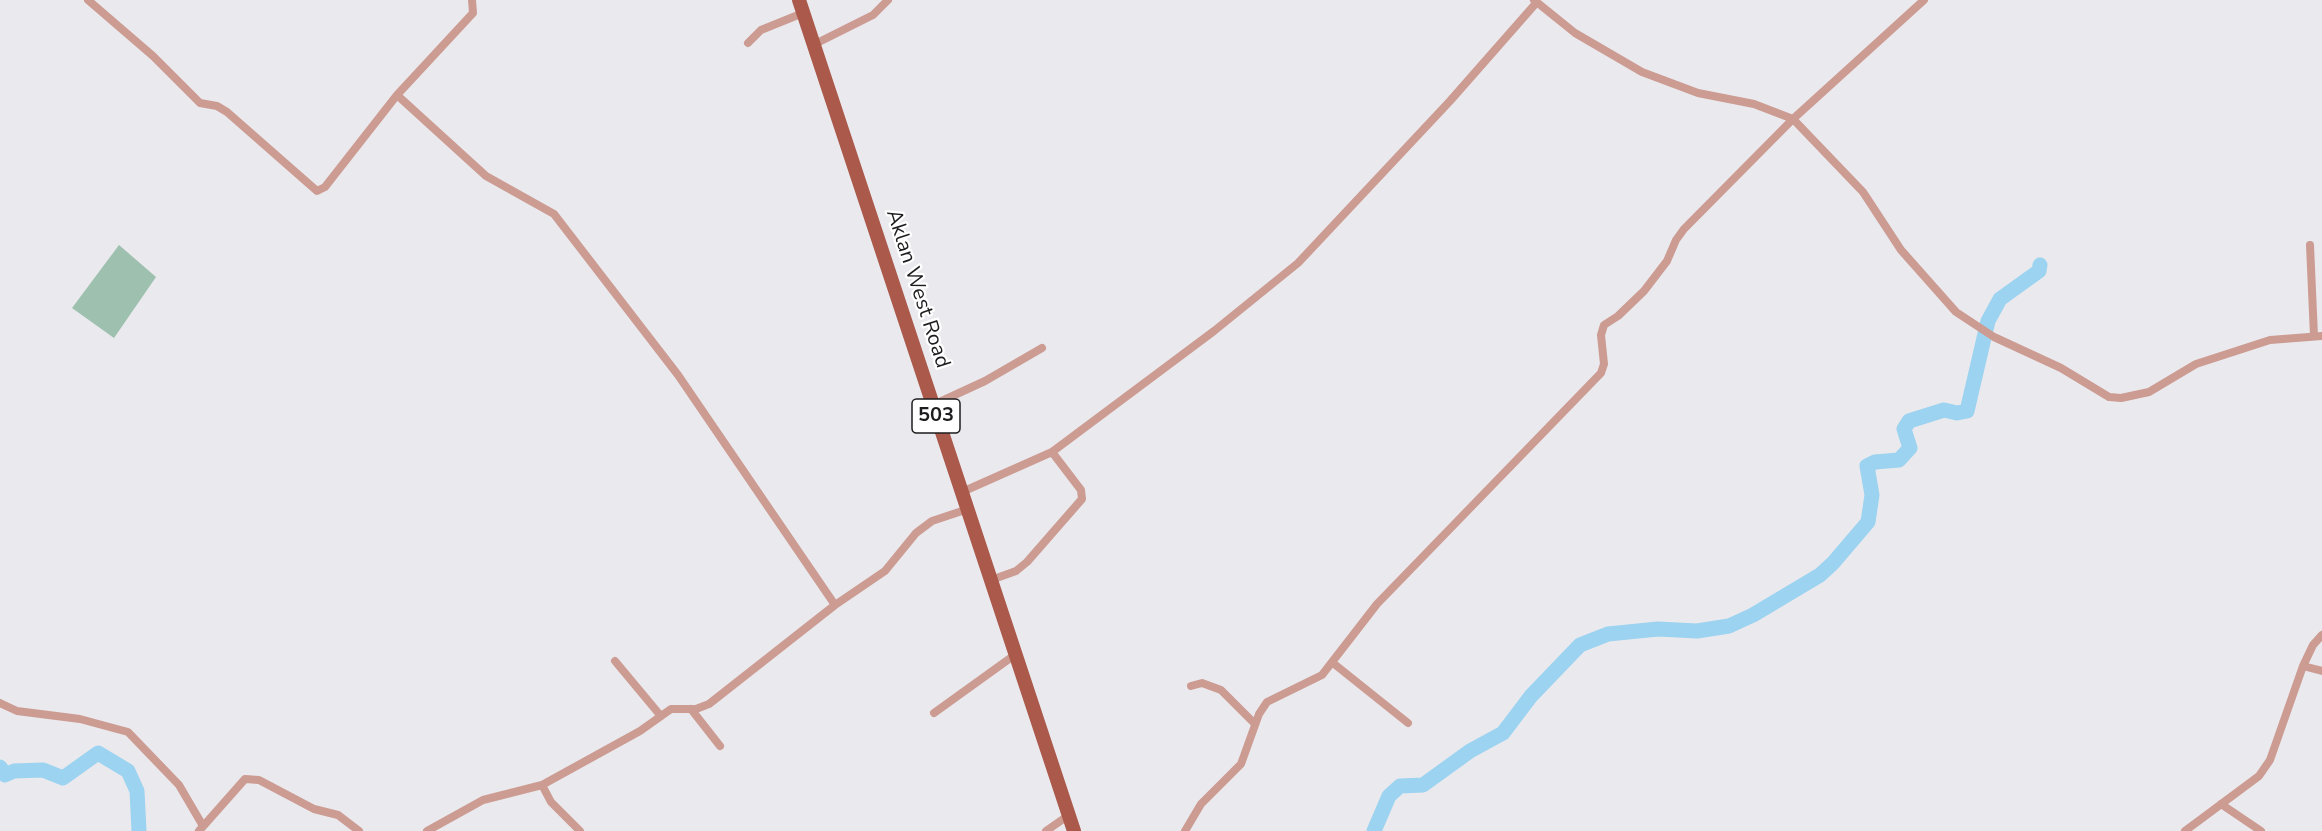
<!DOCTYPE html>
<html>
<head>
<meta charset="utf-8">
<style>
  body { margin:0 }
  canvas { display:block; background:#eae9ee }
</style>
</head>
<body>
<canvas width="2322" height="831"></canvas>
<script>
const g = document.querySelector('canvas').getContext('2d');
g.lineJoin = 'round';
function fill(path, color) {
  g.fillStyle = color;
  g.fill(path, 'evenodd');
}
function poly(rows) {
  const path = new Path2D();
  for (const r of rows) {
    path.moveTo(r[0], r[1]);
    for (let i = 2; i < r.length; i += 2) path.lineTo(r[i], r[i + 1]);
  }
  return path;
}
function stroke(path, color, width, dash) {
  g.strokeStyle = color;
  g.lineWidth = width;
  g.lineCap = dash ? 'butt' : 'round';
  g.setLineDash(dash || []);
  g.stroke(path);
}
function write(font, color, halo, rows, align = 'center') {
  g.font = font + ' "Nunito Sans",sans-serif';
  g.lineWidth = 4.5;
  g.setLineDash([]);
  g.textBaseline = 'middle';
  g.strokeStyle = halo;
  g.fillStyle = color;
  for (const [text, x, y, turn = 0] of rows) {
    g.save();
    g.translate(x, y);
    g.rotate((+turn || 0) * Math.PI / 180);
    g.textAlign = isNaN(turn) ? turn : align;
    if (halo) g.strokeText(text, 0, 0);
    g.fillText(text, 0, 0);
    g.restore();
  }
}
fill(poly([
  [119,245,156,277,114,338,72,308]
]), '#9ec0ae');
stroke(poly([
  [0,767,5,775,14,771,43,770,63,778,98,753,128,771,137,791,139,831],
  [1374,831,1389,796,1400,786,1423,785,1470,751,1503,733,1531,696,1580,645,1608,634,1658,629,1697,631,1729,626,1753,615,1820,575,1833,563,1868,522,1872,495,1867,466,1875,462,1899,460,1910,448,1904,429,1909,421,1944,410,1957,413,1967,411,1988,321,2000,299,2039,271,2040,265]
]), '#9cd3f0', 15);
stroke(poly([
  [88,0,153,56,200,103,217,106,227,112,317,191,325,187,397,95,473,13,472,0],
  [1534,0,1575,33,1642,72,1698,93,1754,104,1793,119,1863,192,1901,250,1956,312,1994,337,2061,368,2109,397,2121,398,2149,392,2196,364,2270,340,2322,336],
  [748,43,761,30,803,13],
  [813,45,873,15,888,0],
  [397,95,486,176,554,214,678,375,835,605],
  [2310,245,2314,336],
  [933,405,985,381,1042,348],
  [962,492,1052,452,1214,331,1298,263,1450,101,1537,2],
  [991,580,1016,571,1027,562,1082,499,1081,490,1052,452],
  [615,661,660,715],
  [1333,663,1408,723],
  [2303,666,2322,671],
  [1191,686,1202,683,1221,690,1255,724],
  [0,703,17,711,80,719,128,732,179,785,203,826],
  [691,709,720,746],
  [934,713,1016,654],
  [542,785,551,802,580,831],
  [2221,804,2261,831],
  [199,831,245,779,259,780,314,809,338,815,359,831],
  [427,831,483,800,542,785,640,731,671,709,696,709,709,704,835,605,885,571,916,533,932,521,968,509],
  [1046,831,1069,815],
  [1185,831,1201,804,1241,764,1259,714,1267,702,1322,675,1377,604,1601,373,1604,364,1601,335,1604,325,1618,316,1644,291,1667,261,1676,240,1684,229,1793,119,1924,0],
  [2185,831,2259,776,2270,760,2303,666,2313,645,2322,635]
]), '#cc9c93', 8);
stroke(poly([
  [799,0,1074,831]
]), '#ab594b', 14);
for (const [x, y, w] of [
  [936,416,48]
]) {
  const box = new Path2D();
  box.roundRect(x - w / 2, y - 17, w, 34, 4.5);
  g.fillStyle = '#fff';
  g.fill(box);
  stroke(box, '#1d1c1e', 1.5);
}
write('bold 20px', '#1d1c1e', null, [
  ["503",936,416]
]);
write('21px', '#1d1c1e', '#fff', [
  ["Aklan West Road",917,289,72]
]);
</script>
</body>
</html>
